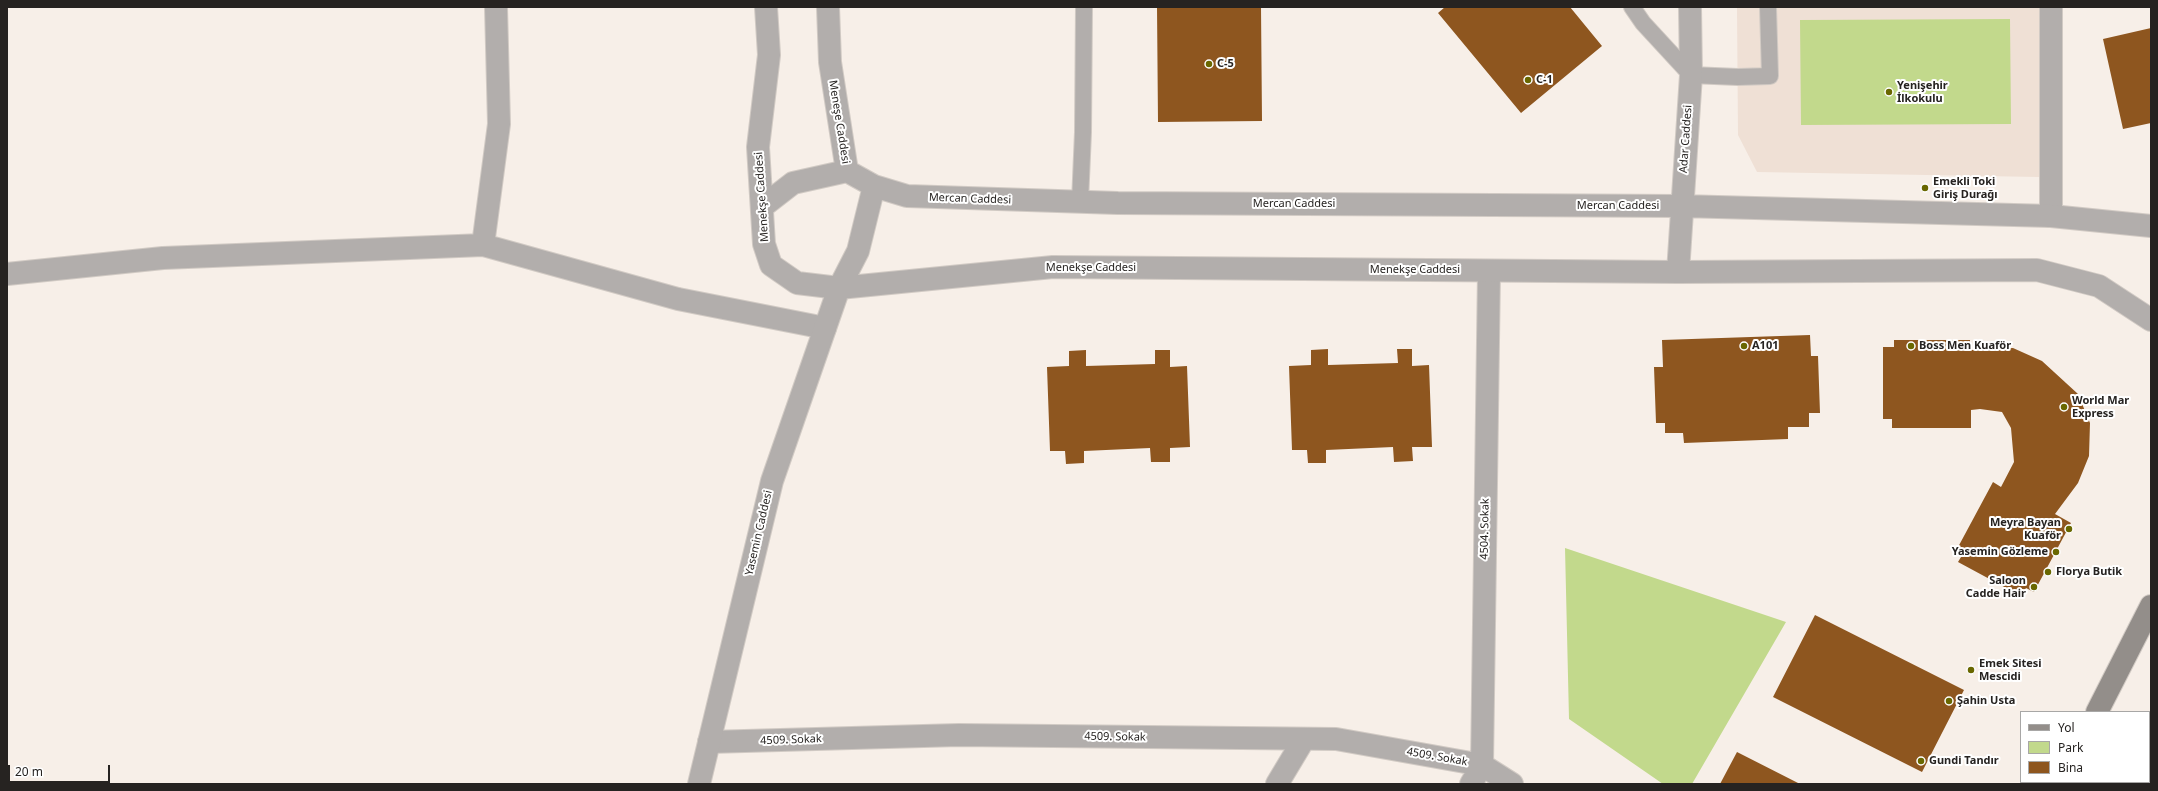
<!DOCTYPE html>
<html>
<head>
<meta charset="utf-8">
<style>
  body { margin:0 }
  #map { position:relative; width:2158px; height:791px; overflow:hidden; background:#f7efe8; font-family:"Noto Sans",sans-serif }
  canvas { display:block }
  .frame { position:absolute; inset:0; border:8px solid #262321; pointer-events:none }
  .legend { position:absolute; left:2020px; top:711px; width:130px; height:72px; box-sizing:border-box; background:#fff; border:1px solid #a8a7a6; margin:0; padding:5px 7px; list-style:none; font-size:12px; color:#262321 }
  .legend li { display:flex; align-items:center; gap:8px; height:20px }
  .legend b { width:20px; border:1px solid #a8a7a6 }
  .scale { position:absolute; left:8px; top:765px; width:102px; height:18px; box-sizing:border-box; border:2px solid #262321; border-top:0; padding-left:5px; font-size:12px; line-height:14px; white-space:nowrap; color:#262321; -webkit-text-stroke:3px #fff; paint-order:stroke }
</style>
</head>
<body>
<div id="map">
<canvas width="2158" height="791"></canvas>
<div class="frame"></div>
<ul class="legend">
<li><b style="height:5px;background:#938e8a"></b>Yol</li>
<li><b style="height:11px;background:#c2d98c"></b>Park</li>
<li><b style="height:11px;background:#8e561f"></b>Bina</li>
</ul>
<div class="scale">20 m</div>
</div>
<script>
const g = document.querySelector('canvas').getContext('2d');
g.lineJoin = 'round';
function fill(path, color) {
  g.fillStyle = color;
  g.fill(path, 'evenodd');
}
function poly(rows) {
  const path = new Path2D();
  for (const r of rows) {
    path.moveTo(r[0], r[1]);
    for (let i = 2; i < r.length; i += 2) path.lineTo(r[i], r[i + 1]);
  }
  return path;
}
function stroke(path, color, width, dash) {
  g.strokeStyle = color;
  g.lineWidth = width;
  g.lineCap = dash ? 'butt' : 'round';
  g.setLineDash(dash || []);
  g.stroke(path);
}
function write(font, color, halo, rows, align = 'center') {
  g.font = font + ' "Noto Sans",sans-serif';
  g.lineWidth = 4;
  g.setLineDash([]);
  g.textBaseline = 'middle';
  g.strokeStyle = halo;
  g.fillStyle = color;
  for (const [text, x, y, turn = 0] of rows) {
    g.save();
    g.translate(x, y);
    g.rotate((+turn || 0) * Math.PI / 180);
    g.textAlign = isNaN(turn) ? turn : align;
    if (halo) g.strokeText(text, 0, 0);
    g.fillText(text, 0, 0);
    g.restore();
  }
}
fill(poly([
  [1737,7,2039,7,2039,177,1757,172,1738,135]
]), '#efe0d5');
fill(poly([
  [2010,19,2011,124,1801,125,1800,20],
  [1565,548,1786,622,1692,784,1663,784,1569,719]
]), '#c2d98c');
fill(poly([
  [1157,7,1261,7,1262,121,1158,122],
  [1445,7,1570,7,1602,46,1521,113,1438,13],
  [2151,28,2151,123,2123,129,2103,39],
  [1810,335,1811,356,1818,356,1820,413,1809,413,1809,427,1788,427,1788,439,1684,443,1683,433,1665,433,1665,423,1656,423,1654,367,1663,367,1662,340],
  [1894,340,1970,340,1970,350,2013,348,2042,361,2078,394,2090,423,2089,456,2078,483,2055,514,2071,523,2034,592,2026,588,2021,596,1958,562,1964,552,1957,549,1993,482,2001,487,2014,462,2011,428,2002,412,1980,409,1971,410,1971,428,1892,428,1892,419,1883,419,1883,347,1894,347],
  [1328,349,1328,365,1398,363,1397,349,1412,349,1412,366,1429,365,1432,447,1412,447,1413,461,1394,462,1393,447,1326,450,1326,463,1308,463,1307,450,1292,450,1289,366,1311,365,1311,350],
  [1086,350,1086,366,1155,364,1155,350,1170,350,1170,367,1187,366,1190,447,1170,448,1170,462,1151,462,1150,448,1084,451,1084,463,1066,464,1065,451,1050,451,1047,367,1069,366,1069,351],
  [1815,615,1964,690,1922,772,1773,697],
  [1737,752,1800,784,1720,784]
]), '#8e561f');
const service = poly([
  [1632,7,1643,23,1691,75,1738,77,1770,76,1768,7],
  [1080,202,1083,132,1084,7]
]);
const minor = poly([
  [2051,7,2051,216],
  [483,245,499,124,496,7],
  [7,274,163,258,483,245,678,299,825,328],
  [709,742,959,735,1336,739,1482,765,1512,784],
  [1277,784,1304,739],
  [1471,784,1482,765,1489,271]
]);
const tertiary = poly([
  [766,7,769,55,758,147,764,244,771,265,797,283,839,288,1053,267,1678,272,2037,270,2099,286,2151,320],
  [828,7,830,62,847,171,874,186,907,196,1118,203,1681,206,2051,216,2151,226],
  [762,207,793,183,847,171],
  [1678,272,1691,75,1690,7],
  [699,784,772,481,839,288,858,251,874,186]
]);
const secondary = poly([
  [2097,712,2151,606],
  [2149,766,2151,763],
  [2057,784,2058,782],
  [2140,784,2141,782]
]);
stroke(service, '#d1cac4', 18);
stroke(minor, '#d1cac4', 24);
stroke(tertiary, '#d1cac4', 24);
stroke(secondary, '#d1cac4', 24);
stroke(service, '#b2aeac', 16);
stroke(minor, '#b2aeac', 22);
stroke(tertiary, '#b2aeac', 22);
stroke(secondary, '#938e8a', 22);
for (const [x, y, r, color] of [
  [1209,64,4,"#696700"],
  [1528,80,4,"#696700"],
  [1889,92,4,"#696700"],
  [1925,188,4,"#696700"],
  [1744,346,4,"#696700"],
  [1911,346,4,"#696700"],
  [2064,407,4,"#696700"],
  [2069,529,4,"#696700"],
  [2056,552,4,"#696700"],
  [2048,572,4,"#696700"],
  [2034,587,4,"#696700"],
  [1971,670,4,"#696700"],
  [1949,701,4,"#696700"],
  [1921,761,4,"#696700"]
]) {
  const dot = new Path2D();
  dot.arc(x, y, r, 0, 2 * Math.PI);
  g.fillStyle = color;
  g.fill(dot);
  stroke(dot, '#fff', 1.5);
}
write('bold 11px', '#262321', '#fff', [
  ["C-5",1217,64],
  ["C-1",1536,80],
  ["Yenişehir",1897,86],
  ["İlkokulu",1897,99],
  ["Emekli Toki",1933,182],
  ["Giriş Durağı",1933,195],
  ["A101",1752,346],
  ["Boss Men Kuaför",1919,346],
  ["World Mar",2072,401],
  ["Express",2072,414],
  ["Meyra Bayan",2061,523,"right"],
  ["Kuaför",2061,536,"right"],
  ["Yasemin Gözleme",2048,552,"right"],
  ["Florya Butik",2056,572],
  ["Saloon",2026,581,"right"],
  ["Cadde Hair",2026,594,"right"],
  ["Emek Sitesi",1979,664],
  ["Mescidi",1979,677],
  ["Şahin Usta",1957,701],
  ["Gundi Tandır",1929,761]
], 'left');
write('11px', '#262321', '#fff', [
  ["Meneşe Caddesi",839,122,81],
  ["Adar Caddesi",1686,139,-86],
  ["Menekşe Caddesi",762,197,-94],
  ["Mercan Caddesi",970,199,2],
  ["Mercan Caddesi",1294,204],
  ["Mercan Caddesi",1618,206],
  ["Menekşe Caddesi",1091,268],
  ["Menekşe Caddesi",1415,270],
  ["4504. Sokak",1485,529,-89],
  ["Yasemin Caddesi",759,533,-77],
  ["4509. Sokak",1115,737,1],
  ["4509. Sokak",791,740,-2],
  ["4509. Sokak",1437,757,10]
]);
</script>
</body>
</html>
